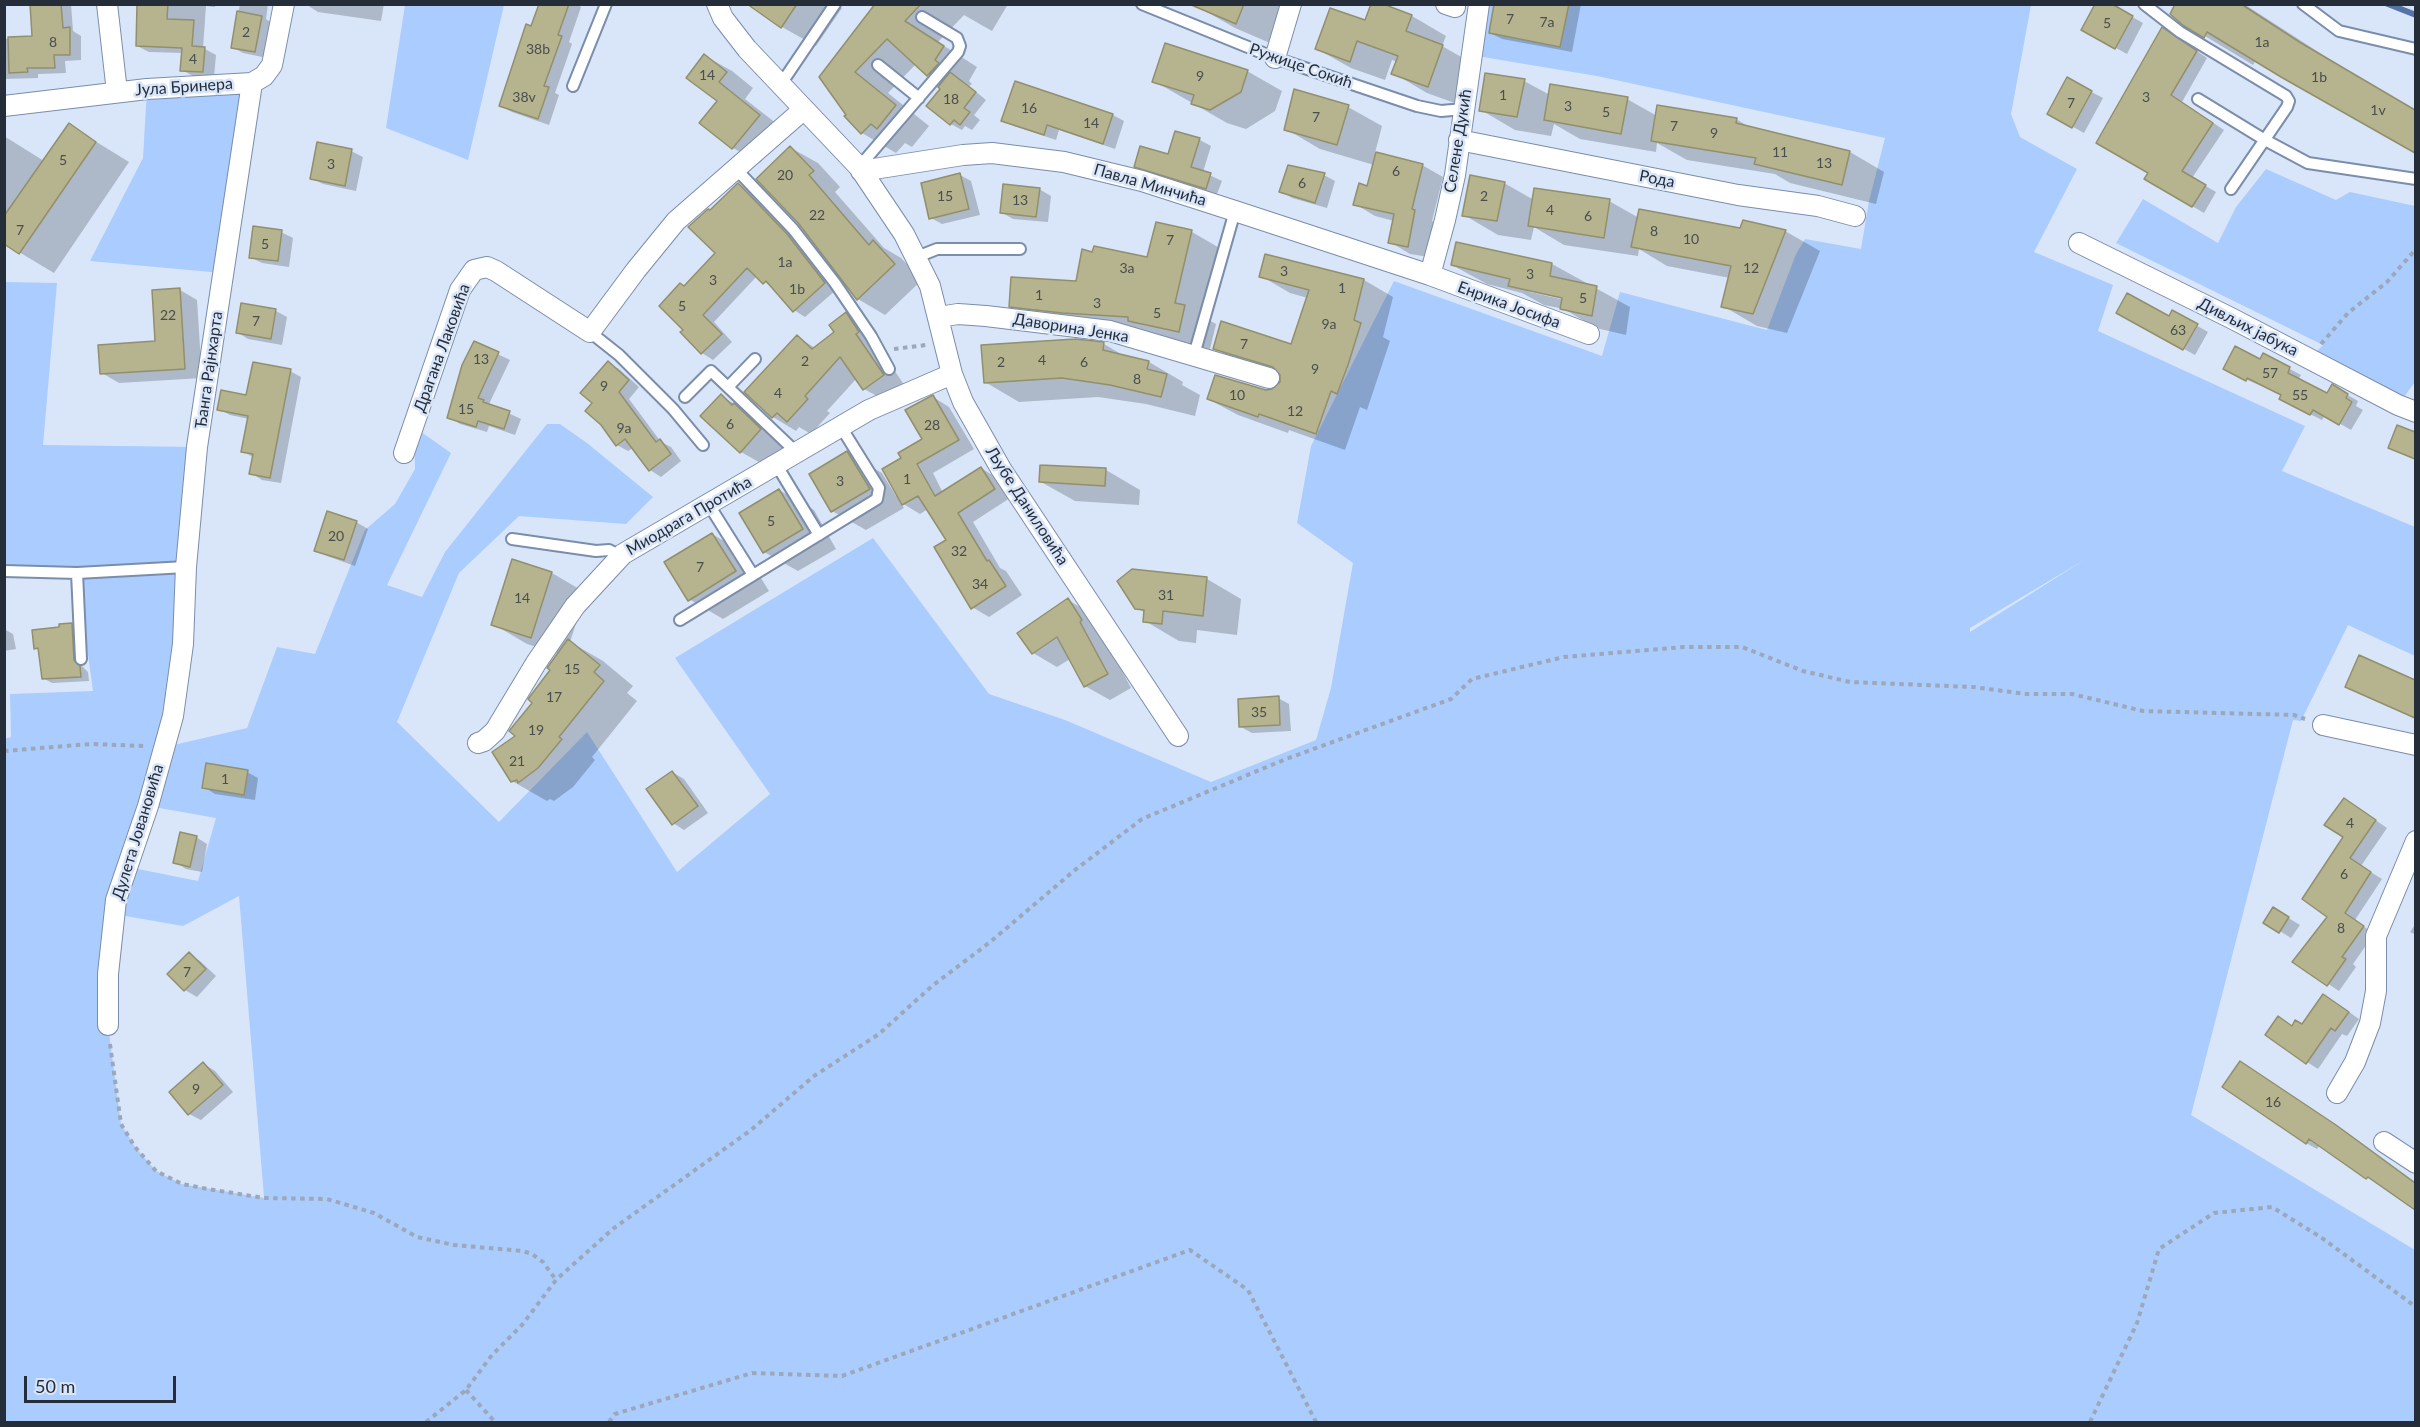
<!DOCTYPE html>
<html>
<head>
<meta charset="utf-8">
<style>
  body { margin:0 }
  #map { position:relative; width:2420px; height:1427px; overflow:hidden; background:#d9e6fa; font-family:Lato,sans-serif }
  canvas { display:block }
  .frame { position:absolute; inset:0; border:6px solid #252d39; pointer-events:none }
  .scale { position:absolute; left:24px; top:1376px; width:152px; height:27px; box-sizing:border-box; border:3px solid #252d39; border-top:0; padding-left:8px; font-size:18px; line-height:21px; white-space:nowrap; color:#252d39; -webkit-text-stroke:4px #d9e6fa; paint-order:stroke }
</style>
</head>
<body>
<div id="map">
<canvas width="2420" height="1427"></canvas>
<div class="frame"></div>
<div class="scale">50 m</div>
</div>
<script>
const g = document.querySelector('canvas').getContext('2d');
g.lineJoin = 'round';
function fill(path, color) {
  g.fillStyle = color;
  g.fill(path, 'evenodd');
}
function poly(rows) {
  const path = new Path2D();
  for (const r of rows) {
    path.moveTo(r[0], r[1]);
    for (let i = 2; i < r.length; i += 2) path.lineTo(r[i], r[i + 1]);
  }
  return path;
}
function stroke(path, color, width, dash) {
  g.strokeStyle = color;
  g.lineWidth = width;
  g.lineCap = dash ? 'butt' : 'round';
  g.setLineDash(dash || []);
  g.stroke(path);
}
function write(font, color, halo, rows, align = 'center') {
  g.font = font + ' Lato,sans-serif';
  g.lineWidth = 5;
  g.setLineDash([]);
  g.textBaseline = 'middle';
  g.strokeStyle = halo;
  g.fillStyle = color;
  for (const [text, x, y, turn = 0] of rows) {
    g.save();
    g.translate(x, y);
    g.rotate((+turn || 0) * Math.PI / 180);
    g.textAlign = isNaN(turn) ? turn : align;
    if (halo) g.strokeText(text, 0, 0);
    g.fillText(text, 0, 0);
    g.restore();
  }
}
fill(poly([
  [405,5,504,5,468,160,386,128],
  [1479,5,2031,5,2011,114,2020,137,2077,169,2034,252,2113,285,2098,331,2305,426,2282,471,2415,527,2415,656,2348,625,2301,721,2293,720,2191,1115,2415,1250,2415,1422,5,1422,4,739,11,737,10,694,93,691,77,574,5,570,5,282,57,283,43,445,197,447,165,747,247,728,277,647,315,654,365,530,395,504,415,469,414,427,451,453,387,585,422,597,445,552,547,424,560,424,587,443,653,497,626,524,519,516,459,573,397,722,499,822,587,732,677,872,770,794,675,658,873,538,989,694,1065,720,1211,782,1316,740,1331,688,1353,563,1297,523,1311,446,1394,281,1602,356,1620,292,1767,330,1796,254,1805,239,1861,249,1869,201,1885,138,1597,76,1471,55],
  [2086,559,1970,632,1970,628],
  [148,806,216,818,198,881,128,867],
  [239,896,264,1197,264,1198,182,1184,156,1171,135,1147,121,1124,108,1025,114,914,183,926],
  [252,83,222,273,90,261,143,158,147,89],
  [2266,169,2336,200,2350,192,2415,206,2415,382,2398,405,2309,359,2323,345,2116,243,2143,199,2218,243,2236,207]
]), '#abccfe');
fill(poly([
  [31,4,71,4,73,31,81,36,81,60,65,61,66,73,38,74,38,78,4,79,4,39,34,38],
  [139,4,215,4,215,7,206,6,203,48,216,55,214,77,193,76,182,70,183,53,149,52,137,46],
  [240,4,268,4,266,19,273,24,267,58,243,53,232,47],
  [384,4,381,21,318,12,307,5],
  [540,4,576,4,581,7,569,42,572,44,555,93,559,95,549,125,512,112,501,106],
  [762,4,837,4,842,8,816,46,782,27],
  [877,4,1008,4,992,31,964,15,938,42,977,67,969,81,972,84,969,86,986,100,974,115,980,120,972,130,965,126,962,130,951,124,943,84,928,75,916,64,888,93,929,126,912,147,905,143,896,153,862,133,848,115,821,77],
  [1202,4,1277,4,1284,8,1270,43,1235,28,1200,8],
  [1378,4,1412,16,1446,36,1442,46,1477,66,1463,106,1427,93,1393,73,1397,62,1392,60,1385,80,1351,68,1317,49,1366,22],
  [1496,4,1581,4,1572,52,1502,39,1490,33],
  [2109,4,2143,23,2127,54,2083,30],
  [2171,4,2244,4,2351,73,2416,111,2416,151,2256,60,2253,65,2205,36,2172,14,2175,8],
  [2174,36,2207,58,2182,102,2224,130,2192,178,2216,192,2204,213,2146,179,2150,173],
  [705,56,732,71,753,88,745,99,786,131,760,163,733,148],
  [1247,71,1282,91,1275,111,1246,129,1227,123,1154,81],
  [2067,79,2103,98,2084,133,2061,120],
  [1524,81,1550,95,1627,99,1657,116,1736,119,1751,128,1850,152,1884,172,1876,204,1790,183,1775,174,1687,160,1657,143,1656,152,1580,139,1554,124,1551,136,1515,130,1481,110],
  [1016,83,1113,115,1124,121,1115,149,1059,130,1056,140,1014,126,1003,120],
  [1348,107,1382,126,1375,153,1422,165,1443,177,1432,221,1435,223,1429,257,1410,254,1390,242,1394,221,1375,216,1355,204,1368,188,1374,165,1320,149,1286,129],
  [69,125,129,162,54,273,4,243,4,136,44,161],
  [1176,133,1200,140,1211,146,1203,172,1222,181,1217,194,1147,172,1136,166,1169,156],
  [791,148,818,163,840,187,835,192,884,248,901,258,922,280,885,315,858,299],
  [351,151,363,157,356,191,323,184,311,178],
  [960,175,971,181,980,215,942,224,931,218],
  [1324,175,1335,181,1327,208,1292,198,1281,191],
  [1504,183,1534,200,1609,201,1639,218,1742,230,1785,231,1820,251,1787,333,1757,326,1723,306,1730,278,1667,266,1639,249,1638,256,1564,245,1534,227,1531,240,1498,235,1464,215],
  [739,184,750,191,799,242,836,290,805,317,794,310,774,289,757,276,714,322,732,342,713,360,702,353,682,333,686,330,685,287,717,253,710,212],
  [1039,189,1051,196,1048,222,1013,219,1001,212],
  [281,232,293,238,289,267,262,263,250,257],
  [1192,232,1223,250,1207,319,1216,324,1210,349,1161,338,1152,333,1095,330,1042,324,1011,306,1148,259],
  [1266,256,1364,280,1393,297,1383,337,1390,341,1367,410,1360,407,1345,450,1289,430,1288,433,1238,415,1208,399,1273,391,1282,383,1282,376,1244,365,1214,348,1292,346,1308,298,1290,293,1261,276],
  [1552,264,1630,307,1626,335,1596,328,1564,309,1544,305,1522,293,1487,284,1452,265],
  [1523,288,1570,298,1569,301,1530,292],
  [180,290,197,300,202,378,119,383,102,373,157,343],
  [276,311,287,317,282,345,248,339,237,332],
  [2173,312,2208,332,2195,355,2129,319,2169,318],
  [846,314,869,327,879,348,907,389,888,402,864,389,857,378,827,411,830,413,811,434,799,427,796,431,773,417,798,337,815,348,836,332],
  [1074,340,1104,344,1126,357,1149,362,1183,382,1182,385,1200,395,1195,416,1146,404,1098,397,1019,402,985,382],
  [474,343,510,360,489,404,521,419,515,435,489,426,487,432,460,424,449,417],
  [2264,355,2301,375,2298,380,2327,395,2332,386,2358,401,2356,406,2363,410,2351,430,2325,415,2322,420,2292,405,2282,395,2236,375,2261,361],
  [608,363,619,369,639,387,629,399,661,442,671,447,681,461,661,477,650,470,633,448,628,451,617,445,594,403],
  [290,371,301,377,281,483,262,480,251,473,254,458,243,451,249,419,230,415,219,409,248,397],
  [721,396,755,416,795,450,775,471,741,452],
  [933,397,949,407,974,449,933,473,943,493,981,468,997,478,1010,498,973,522,1000,568,1006,571,1022,595,989,617,972,607,948,541,928,509,920,514,900,502,904,508,866,530,832,511,847,453,882,473,896,496,898,495,903,459,925,440],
  [2398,427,2416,434,2416,460,2390,447],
  [1042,466,1106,470,1140,490,1139,505,1075,501,1041,482],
  [779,490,814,510,836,549,798,571,764,552],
  [356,522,368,529,355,566,327,556,316,550],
  [712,534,746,554,769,591,723,619,689,599],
  [552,573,586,593,570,642,603,661,633,686,627,693,637,701,592,757,595,760,573,787,554,801,550,799,547,801,512,781,517,736,559,654,527,644,493,624],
  [1207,579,1241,599,1237,635,1197,630,1196,643,1179,641,1145,621,1146,613,1136,608],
  [1068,600,1092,614,1131,688,1110,700,1085,686,1070,659,1057,667,1033,653],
  [71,624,80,629,82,666,88,672,89,681,52,683,43,678,40,651,35,648,61,628],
  [4,629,13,634,16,649,4,651],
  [2360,657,2416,681,2416,719,2358,692],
  [1278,698,1289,704,1291,731,1252,733,1241,727],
  [247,772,258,778,255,800,215,794,204,787],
  [672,772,684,779,708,813,684,830,673,823],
  [2355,806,2387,828,2361,866,2382,879,2355,920,2374,934,2353,964,2356,967,2339,991,2295,962,2330,917,2345,837],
  [196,837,207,844,202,872,186,869,175,862],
  [2274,909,2300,925,2291,938,2265,922],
  [2416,923,2416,935,2410,932],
  [189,954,200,961,216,976,197,997,185,990,169,974],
  [2335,1002,2359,1019,2347,1036,2342,1034,2318,1069,2307,1062,2293,1027,2302,1026],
  [204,1064,215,1071,233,1092,201,1120,189,1114],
  [2251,1070,2348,1133,2414,1181,2416,1179,2416,1211,2320,1145,2317,1149,2306,1143]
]), '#0003');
stroke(poly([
  [2388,4,2416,15]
]), '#5574a6', 6);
const building = poly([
  [30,4,61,4,63,28,70,27,70,55,54,55,55,68,27,68,28,72,9,73,8,37,32,36,30,4],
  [137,4,168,4,167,19,194,20,192,46,205,47,203,72,180,71,182,48,136,46,137,4],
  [539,4,569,4,558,35,562,36,544,86,549,87,538,119,499,106,526,24,531,26,539,4],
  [747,4,797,4,781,28,747,4],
  [875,4,921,4,905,21,944,46,935,60,939,63,927,76,887,39,855,72,896,105,877,129,871,124,861,134,844,116,846,115,819,77,875,4],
  [1189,4,1244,4,1236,24,1189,4],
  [1371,4,1383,4,1412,15,1406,31,1443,45,1428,87,1391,74,1398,56,1357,41,1350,62,1315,49,1330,8,1365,20,1371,4],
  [1494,4,1569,4,1560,47,1489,33,1494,4],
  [2095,4,2112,4,2133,16,2115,49,2081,30,2095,4],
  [2175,4,2241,4,2301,43,2415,110,2415,153,2281,77,2207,32,2204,38,2184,26,2170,14,2175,4],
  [237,11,262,16,255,52,231,48,237,11],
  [2162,27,2197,51,2171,95,2213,123,2182,171,2206,185,2192,207,2144,179,2148,173,2096,143,2162,27],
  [1165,43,1248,70,1241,92,1210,110,1191,104,1194,95,1152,82,1165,43],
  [704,54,727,72,719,82,760,115,732,149,699,123,717,101,686,78,704,54],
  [950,72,976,92,964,108,970,112,960,125,954,120,950,125,926,106,940,89,938,87,950,72],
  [1485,73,1525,79,1517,117,1479,111,1485,73],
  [2067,77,2092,91,2072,128,2047,114,2067,77],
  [1015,81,1113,114,1103,144,1047,125,1044,135,1001,121,1015,81],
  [1550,84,1628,97,1621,134,1544,120,1550,84],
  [1294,89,1349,105,1337,145,1284,130,1294,89],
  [1657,105,1737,118,1736,123,1850,151,1842,185,1754,164,1756,158,1651,141,1657,105],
  [69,123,96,142,19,254,4,244,4,216,69,123],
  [1175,131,1200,138,1191,167,1211,173,1206,189,1134,167,1140,146,1168,154,1175,131],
  [317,142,352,149,345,186,310,179,317,142],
  [790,146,814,171,809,175,869,245,873,240,895,264,857,300,799,224,756,179,790,146],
  [1376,152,1423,164,1412,209,1415,210,1408,247,1388,243,1394,214,1353,205,1359,183,1367,186,1376,152],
  [1288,165,1325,173,1315,203,1279,192,1288,165],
  [960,173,969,209,929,219,921,183,960,173],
  [1470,175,1505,182,1497,221,1462,216,1470,175],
  [738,183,787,234,825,283,793,312,766,281,763,284,747,268,703,315,722,334,701,354,680,332,683,330,659,306,680,283,684,286,715,253,688,227,708,209,710,210,738,183],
  [1003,184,1040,188,1036,217,1000,213,1003,184],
  [1534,188,1610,199,1604,238,1528,226,1534,188],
  [1639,209,1740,228,1743,220,1786,230,1753,314,1721,307,1731,266,1631,247,1639,209],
  [1156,222,1192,230,1175,303,1185,305,1179,332,1128,321,1128,317,1062,313,1009,307,1011,277,1076,281,1082,249,1092,252,1094,246,1147,257,1156,222],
  [253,226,282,230,278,261,249,258,253,226],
  [1456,242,1552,263,1550,276,1597,286,1592,316,1560,309,1562,298,1508,286,1510,279,1451,265,1456,242],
  [1265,254,1364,279,1354,320,1361,323,1348,365,1337,394,1331,391,1316,434,1259,414,1258,417,1207,399,1215,375,1266,390,1272,389,1280,382,1280,375,1273,367,1213,349,1221,321,1291,344,1309,290,1259,277,1265,254],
  [180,288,185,369,100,374,98,345,155,341,152,290,180,288],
  [2127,293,2169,316,2172,310,2198,324,2183,350,2116,313,2127,293],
  [241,303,276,309,271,339,236,333,241,303],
  [846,312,859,332,856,334,884,375,863,390,840,357,805,396,808,399,787,422,777,413,772,418,744,392,797,335,812,349,834,332,829,325,846,312],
  [1075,339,1104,342,1103,350,1149,361,1147,369,1167,374,1161,397,1110,385,1062,378,984,383,981,345,1075,339],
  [474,341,499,352,478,398,484,400,483,402,510,411,504,429,478,421,476,427,447,418,462,365,474,341],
  [2235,346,2260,359,2263,353,2290,367,2288,373,2327,393,2332,384,2348,394,2346,398,2352,402,2339,425,2313,410,2310,415,2279,399,2281,395,2247,378,2246,381,2223,369,2235,346],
  [608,361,629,380,619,392,656,442,660,439,671,454,649,471,625,439,616,446,601,425,585,411,592,403,580,393,608,361],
  [253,362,291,369,270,478,249,474,253,454,241,452,248,416,217,410,221,390,246,395,253,362],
  [721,394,732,405,734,403,761,429,740,453,700,416,721,394],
  [933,395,959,440,917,464,935,496,981,467,995,489,958,513,987,561,989,560,1006,586,971,609,934,547,946,540,918,496,902,505,882,469,901,458,898,453,922,439,905,410,933,395],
  [2397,425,2415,432,2415,459,2388,448,2397,425],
  [847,451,870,489,831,512,809,474,847,451],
  [1040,465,1106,468,1105,486,1039,482,1040,465],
  [779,489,803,529,763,553,739,513,779,489],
  [327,511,357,521,344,560,314,551,327,511],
  [712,533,736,571,688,601,664,562,712,533],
  [512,559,552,572,531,638,491,625,512,559],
  [1132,569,1207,577,1203,616,1163,611,1162,624,1143,622,1144,610,1135,609,1117,581,1132,569],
  [1068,598,1082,620,1080,622,1108,674,1084,687,1057,637,1032,654,1017,633,1068,598],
  [72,623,74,660,80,666,81,677,42,679,38,648,34,649,32,630,59,627,59,624,72,623],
  [568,639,600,665,594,672,604,681,559,737,562,739,538,768,518,783,517,780,511,782,492,752,515,736,509,731,532,703,528,699,550,670,547,668,568,639],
  [2359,655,2415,680,2415,718,2345,687,2359,655],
  [1279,696,1280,725,1239,727,1238,699,1279,696],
  [206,763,248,770,244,795,202,788,206,763],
  [672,771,698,806,672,825,646,789,672,771],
  [2344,798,2376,820,2350,858,2371,872,2345,913,2364,926,2342,957,2346,959,2327,986,2292,962,2327,917,2302,899,2343,837,2324,825,2344,798],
  [180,832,197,836,190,867,173,863,180,832],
  [2273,907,2289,917,2279,933,2263,923,2273,907],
  [189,952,206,969,184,991,167,974,189,952],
  [2323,994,2349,1012,2335,1031,2331,1028,2306,1064,2265,1035,2278,1016,2292,1026,2295,1020,2302,1024,2323,994],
  [2240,1061,2336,1125,2415,1183,2415,1210,2368,1177,2366,1179,2309,1139,2306,1144,2222,1087,2240,1061],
  [203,1062,223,1085,188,1115,169,1092,203,1062]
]);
fill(building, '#b6b38f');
stroke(building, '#928f6c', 1.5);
const service = poly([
  [1142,4,1275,58,1417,106,1441,111,1464,109],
  [2144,4,2180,32,2286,96,2289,101,2287,107,2231,189],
  [2303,4,2339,31,2416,49],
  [878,65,919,98],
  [781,84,835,4],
  [573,86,606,4],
  [2198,99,2265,140,2308,163,2416,179],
  [859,167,958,52,960,46,957,38,922,17],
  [736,169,793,229,835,283,871,336,889,369],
  [917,257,937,249,1020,249],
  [590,332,619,355,673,409,703,445],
  [1194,355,1235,211],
  [728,387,755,359],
  [685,397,711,371,796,452],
  [776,464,819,535],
  [709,505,753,575],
  [512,539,596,551,609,550,621,556],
  [4,571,77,573,186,567],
  [77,573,81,659],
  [680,620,877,499,879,488,841,427]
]);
const minor = poly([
  [107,4,117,92],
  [717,4,723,18,747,49,859,167,904,234,930,286,952,374,963,402,1001,469,1178,736],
  [1446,4,1455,7],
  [1275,58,1291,4],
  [4,106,147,89,252,83,264,76,272,65,284,4],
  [1459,140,1738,195,1818,206,1855,216],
  [861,171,963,155,992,153,1064,162,1142,181,1235,211,1430,275,1589,334],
  [2079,243,2231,318,2398,405,2416,412],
  [1430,275,1445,220,1455,175,1479,4],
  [939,317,958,314,986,316,1110,331,1269,378],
  [404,453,460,290,474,270,487,267,496,271,590,332,636,270,676,221,803,110],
  [2323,725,2416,745],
  [478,743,484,741,495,731,536,663,575,606,623,554,869,410,952,374],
  [108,1025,108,974,116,900,148,806,173,716,183,644,186,567,197,447,252,83],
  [2337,1093,2355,1062,2370,1023,2376,991,2376,936,2416,841],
  [2384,1142,2416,1163]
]);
stroke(service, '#7a8daa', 14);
stroke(minor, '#7a8daa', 22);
stroke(poly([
  [2321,344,2348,313,2387,282,2416,249],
  [894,349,926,345],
  [4,751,91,744,144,746],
  [110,1044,121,1124,135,1147,156,1171,182,1184,208,1189,264,1198,327,1199,374,1213,417,1237,454,1245,523,1251,532,1254,543,1262,556,1280],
  [466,1390,495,1422],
  [426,1422,466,1390,492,1355,522,1325,556,1280,614,1228,751,1130,814,1076,879,1034,932,986,989,943,1075,870,1142,819,1286,759,1451,699,1472,679,1564,657,1684,647,1742,647,1803,671,1850,682,1973,687,2026,694,2072,694,2143,711,2294,715,2305,719],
  [609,1422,615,1414,752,1373,842,1376,1190,1250,1248,1290,1316,1422],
  [2090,1422,2137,1323,2159,1249,2214,1213,2272,1207,2322,1238,2416,1307]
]), '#9ca7b8', 4, [4.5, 4.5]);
stroke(service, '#fff', 10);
stroke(minor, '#fff', 20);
write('14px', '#494e4e', null, [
  ["7",1510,19],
  ["7a",1547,22],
  ["5",2107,23],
  ["2",246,32],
  ["8",53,42],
  ["1a",2262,42],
  ["38b",538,49],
  ["4",193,59],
  ["14",707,75],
  ["9",1200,76],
  ["1b",2319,77],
  ["1",1503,95],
  ["38v",524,97],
  ["3",2146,97],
  ["18",951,99],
  ["7",2071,103],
  ["3",1568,106],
  ["16",1029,108],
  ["1v",2378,110],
  ["5",1606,112],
  ["7",1316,117],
  ["14",1091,123],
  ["7",1674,126],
  ["9",1714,133],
  ["11",1780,152],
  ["5",63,160],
  ["13",1824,163],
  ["3",331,164],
  ["6",1396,171],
  ["20",785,175],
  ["6",1302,183],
  ["15",945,196],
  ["2",1484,196],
  ["13",1020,200],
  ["4",1550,210],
  ["22",817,215],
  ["6",1588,216],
  ["7",20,230],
  ["8",1654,231],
  ["10",1691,239],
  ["7",1170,240],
  ["5",265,244],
  ["1a",785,262],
  ["3a",1127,268],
  ["12",1751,268],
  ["3",1284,271],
  ["3",1530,274],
  ["3",713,280],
  ["1",1342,288],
  ["1b",797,289],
  ["1",1039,295],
  ["5",1583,298],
  ["3",1097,303],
  ["5",682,306],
  ["5",1157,313],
  ["22",168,315],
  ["7",256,321],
  ["9a",1329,324],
  ["63",2178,330],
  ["7",1244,344],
  ["13",481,359],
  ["4",1042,360],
  ["2",805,361],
  ["2",1001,362],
  ["6",1084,362],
  ["9",1315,369],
  ["57",2270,373],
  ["8",1137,379],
  ["9",604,386],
  ["4",778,393],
  ["10",1237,395],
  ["55",2300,395],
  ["15",466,409],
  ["12",1295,411],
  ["6",730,424],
  ["28",932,425],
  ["9a",624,428],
  ["1",907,479],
  ["3",840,481],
  ["5",771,521],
  ["20",336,536],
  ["32",959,551],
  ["7",700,567],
  ["34",980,584],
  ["31",1166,595],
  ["14",522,598],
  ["15",572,669],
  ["17",554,697],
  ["35",1259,712],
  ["19",536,730],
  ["21",517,761],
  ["1",225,779],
  ["4",2350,823],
  ["6",2344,874],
  ["8",2341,928],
  ["7",187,972],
  ["9",196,1089],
  ["16",2273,1102]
]);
write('16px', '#252d39', '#d9e6fa', [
  ["Ружице Сокић",1301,66,19],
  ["Јула Бринера",184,87,-4],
  ["Селене Дукић",1458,141,-81],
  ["Рода",1657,179,11],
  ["Павла Минчића",1150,185,16],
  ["Енрика Јосифа",1509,305,20],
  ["Дивљих јабука",2248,327,27],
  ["Даворина Јенка",1071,328,9],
  ["Драгана Лаковића",442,348,-70],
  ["Ђанга Рајнхарта",209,370,-82],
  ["Љубе Даниловића",1027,506,57],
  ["Миодрага Протића",689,516,-30],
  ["Дулета Јовановића",138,832,-73]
]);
</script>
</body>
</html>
